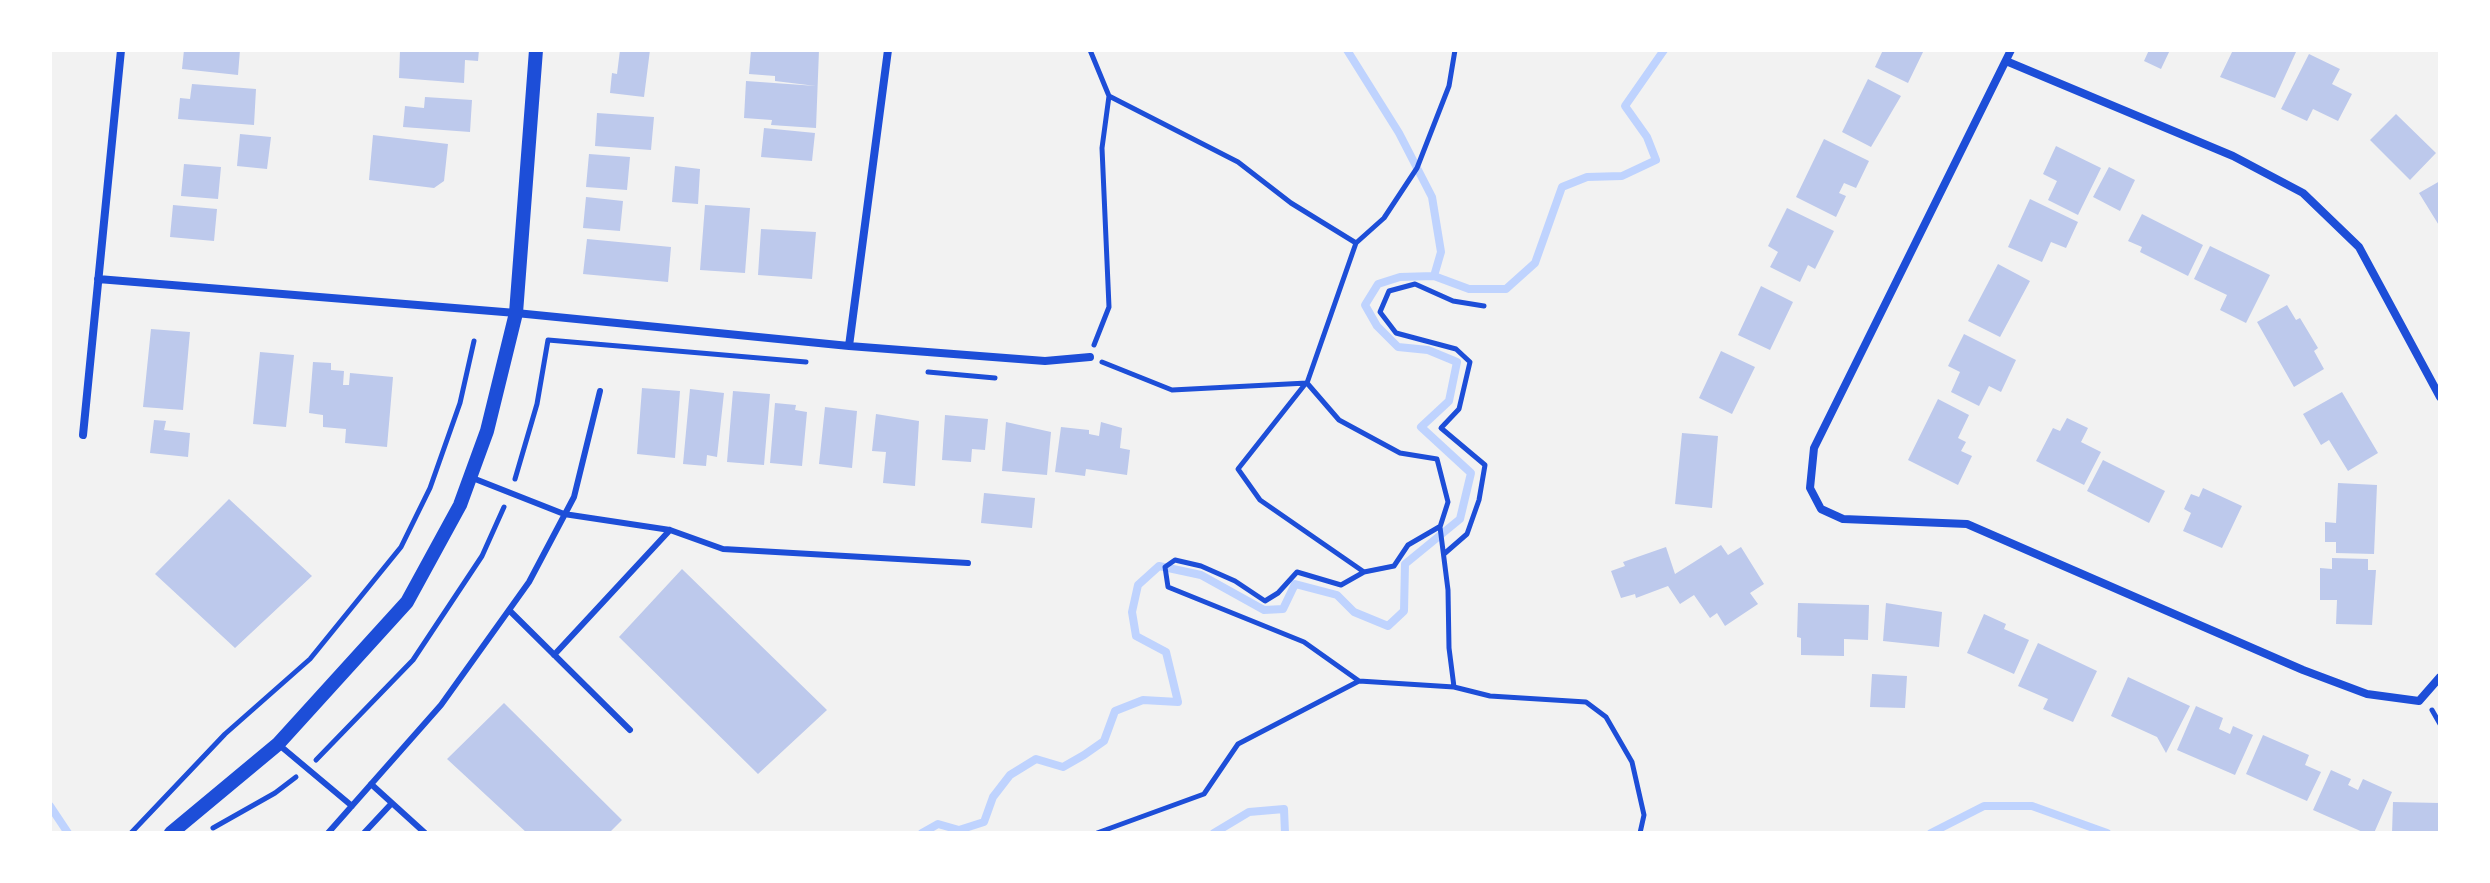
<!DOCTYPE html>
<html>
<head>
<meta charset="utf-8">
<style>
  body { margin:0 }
  #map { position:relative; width:2490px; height:883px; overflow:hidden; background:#f2f2f2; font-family:"Open Sans",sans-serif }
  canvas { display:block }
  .frame { position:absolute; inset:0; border:52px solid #fff; pointer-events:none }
</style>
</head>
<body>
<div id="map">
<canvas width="2490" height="883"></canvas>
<div class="frame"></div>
</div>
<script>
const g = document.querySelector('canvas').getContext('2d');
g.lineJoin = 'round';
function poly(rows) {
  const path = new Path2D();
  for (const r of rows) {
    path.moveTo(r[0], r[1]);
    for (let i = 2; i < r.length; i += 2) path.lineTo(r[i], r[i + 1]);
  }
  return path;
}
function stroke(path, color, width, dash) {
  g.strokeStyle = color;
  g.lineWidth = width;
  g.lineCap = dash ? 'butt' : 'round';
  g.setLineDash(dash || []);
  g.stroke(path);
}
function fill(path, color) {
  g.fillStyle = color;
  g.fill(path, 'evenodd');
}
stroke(poly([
  [1347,50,1399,133,1432,197,1441,252,1434,276],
  [50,806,68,833],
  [922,833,938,824,959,830,984,822,993,797,1010,775,1036,759,1063,767,1084,755,1104,741,1115,711,1143,700,1178,702,1166,652,1136,636,1132,612,1138,585,1159,566,1201,575,1264,610,1283,609,1295,584,1337,595,1354,612,1388,626,1404,611,1405,564,1460,519,1471,473,1421,427,1449,401,1457,362,1428,350,1398,347,1377,326,1365,305,1378,284,1400,277,1434,276,1469,289,1506,289,1535,263,1562,187,1587,177,1622,176,1656,160,1647,137,1625,106,1664,50],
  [1214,833,1249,812,1284,809,1285,833],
  [1931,833,1984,806,2032,806,2107,833]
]), '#bfd3fe', 8);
fill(poly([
  [184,50,240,50,238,75,182,69],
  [400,50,479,50,478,61,465,60,464,83,399,78],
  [620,50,650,50,644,97,610,93,612,73,617,74],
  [751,50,819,50,816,128,771,125,772,120,744,118,746,81,816,86,775,81,775,76,749,74],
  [1883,50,1924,50,1908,83,1875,67],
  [2149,50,2170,50,2161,69,2144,61],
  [2233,50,2291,50,2296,52,2275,98,2220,77],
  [2309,54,2340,69,2332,84,2352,94,2338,121,2313,109,2307,121,2281,109],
  [1868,79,1901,96,1871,147,1842,132],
  [192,84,256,89,254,125,178,119,180,98,190,99],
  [425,97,472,100,470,132,403,127,405,106,424,108],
  [597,113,654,117,651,150,595,146],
  [2396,114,2436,153,2410,180,2370,140],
  [764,128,815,133,812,161,761,157],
  [240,134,271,137,267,169,237,166],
  [373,135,448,144,444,181,434,188,369,180],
  [1824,139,1869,161,1856,188,1844,183,1839,193,1846,196,1836,217,1796,197],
  [2056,146,2101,168,2078,215,2048,200,2057,181,2043,174],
  [589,154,630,157,627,190,586,187],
  [184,164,221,167,218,199,181,196],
  [675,166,700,169,698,204,672,202],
  [2109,167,2135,180,2120,211,2093,197],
  [2440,181,2440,227,2419,193],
  [586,197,623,201,620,231,583,228],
  [2030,199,2078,222,2066,248,2051,242,2042,262,2008,247],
  [173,205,217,209,214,241,170,237],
  [705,205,750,208,745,273,700,270],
  [1787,208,1834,231,1815,269,1808,265,1800,282,1770,267,1778,252,1768,246],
  [2142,214,2203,245,2188,276,2140,252,2142,247,2128,241],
  [761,229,816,232,812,279,758,275],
  [587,239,671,247,668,282,583,274],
  [2210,246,2270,275,2246,323,2220,310,2227,295,2194,279],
  [1998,264,2030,281,2000,337,1968,321],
  [1761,286,1793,302,1770,350,1738,335],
  [2287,305,2296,320,2300,318,2318,348,2314,351,2324,369,2294,387,2257,322],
  [151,329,190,332,183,410,143,407],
  [1964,334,2016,360,2001,392,1989,386,1979,406,1951,392,1960,372,1948,366],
  [1721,351,1755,367,1732,414,1699,398],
  [260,352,294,355,286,427,253,424],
  [313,362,331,363,331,370,344,371,343,385,349,385,350,373,393,377,387,447,345,443,346,429,323,427,323,415,309,413],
  [642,388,680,391,675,458,637,454],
  [690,389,724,393,717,457,707,455,706,466,683,464],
  [733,391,770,394,764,465,727,462],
  [2342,392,2378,453,2348,471,2329,440,2321,445,2303,414],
  [1938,399,1969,415,1958,438,1966,442,1961,451,1972,456,1958,485,1908,460],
  [775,403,796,405,795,410,807,412,802,466,770,463],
  [825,407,857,411,852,468,819,464],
  [876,414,919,421,915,486,883,483,886,452,872,451],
  [945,415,988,419,985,450,972,449,971,462,942,460],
  [2067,418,2088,428,2081,442,2101,452,2084,485,2036,461,2053,428,2060,431],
  [154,420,166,421,164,430,190,433,188,457,150,453],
  [1006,422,1051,432,1047,475,1002,471],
  [1101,422,1122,428,1120,448,1130,450,1127,475,1086,469,1085,476,1055,472,1061,427,1089,430,1089,434,1099,436],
  [1682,433,1718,436,1712,508,1675,504],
  [2103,460,2165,491,2149,523,2087,491],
  [2338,483,2377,485,2374,554,2336,553,2336,542,2325,542,2325,522,2336,523],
  [2203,488,2242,506,2222,548,2183,531,2191,513,2184,509,2191,494,2199,497],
  [984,493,1035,498,1032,528,981,523],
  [229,499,312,576,235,648,155,574],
  [1721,545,1728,555,1741,547,1764,584,1750,593,1758,604,1725,626,1717,613,1710,618,1694,595,1680,604,1668,586,1636,598,1635,594,1621,598,1611,571,1625,566,1623,562,1666,547,1675,574],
  [2332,558,2368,559,2368,570,2376,570,2372,625,2336,624,2337,600,2320,600,2320,568,2332,569],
  [682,569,827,710,758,774,619,637],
  [1798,603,1869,605,1868,640,1844,639,1844,656,1801,655,1801,638,1797,637],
  [1886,603,1942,612,1939,647,1883,641],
  [1984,614,2006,624,2004,629,2029,640,2014,674,1967,653],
  [2038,643,2097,671,2073,722,2043,709,2048,699,2018,686],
  [1872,674,1907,676,1905,708,1870,707],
  [2128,677,2190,706,2166,753,2157,737,2111,716],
  [504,703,622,820,609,833,527,833,447,759],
  [2196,706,2223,718,2219,729,2230,734,2233,726,2253,735,2235,775,2177,750],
  [2263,735,2309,755,2305,765,2321,772,2307,801,2246,774],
  [2331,770,2351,779,2348,785,2358,790,2363,779,2392,792,2374,833,2365,833,2313,810],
  [2393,802,2440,803,2440,833,2392,833]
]), '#bdc9ec');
stroke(poly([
  [1090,50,1109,96,1238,162,1291,203,1356,243,1307,383,1339,420,1400,453,1437,459,1448,502,1440,527,1448,590,1449,648,1454,687],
  [1356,243,1384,218,1417,168,1449,86,1455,50],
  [1094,345,1109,307,1102,148,1109,96],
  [1102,362,1172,390,1307,383],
  [928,372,995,378],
  [1306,383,1238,469,1260,500,1364,572,1394,566,1408,545,1439,527],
  [515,479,537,404,548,340,806,362],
  [1444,554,1467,534,1479,500,1485,465,1441,428,1459,409,1470,362,1456,349,1396,333,1380,312,1389,291,1415,284,1453,301,1484,306],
  [1359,681,1304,642,1168,587,1165,567,1175,560,1201,566,1235,581,1265,601,1278,593,1297,572,1341,585,1364,572],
  [2432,710,2440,724],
  [316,760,413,660,482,556,504,507],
  [213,828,275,793,296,777],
  [131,833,225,734,310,659,401,547,430,488,460,403,474,341],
  [1097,833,1204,794,1238,744,1359,681,1454,687,1490,696,1586,702,1606,717,1632,762,1644,815,1640,833]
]), '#1d4ed8', 5);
stroke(poly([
  [470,477,564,514,670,530,723,549,968,563],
  [509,610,630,730],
  [554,655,670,530],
  [278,744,352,806],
  [371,784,425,833],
  [328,833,441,705,529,582,574,497,600,391],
  [364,833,392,803]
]), '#1d4ed8', 6);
stroke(poly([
  [2011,50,1814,448,1810,488,1821,509,1843,519,1967,524,2303,670,2367,694,2419,701,2440,677],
  [2006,61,2233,156,2303,193,2359,247,2440,397],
  [98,279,516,313,849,346,1045,361,1090,357],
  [849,346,888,50],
  [83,435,121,50]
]), '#1d4ed8', 8);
stroke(poly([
  [171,833,278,744,407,602,460,505,487,431,516,313,536,50]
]), '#1d4ed8', 14);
</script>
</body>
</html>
